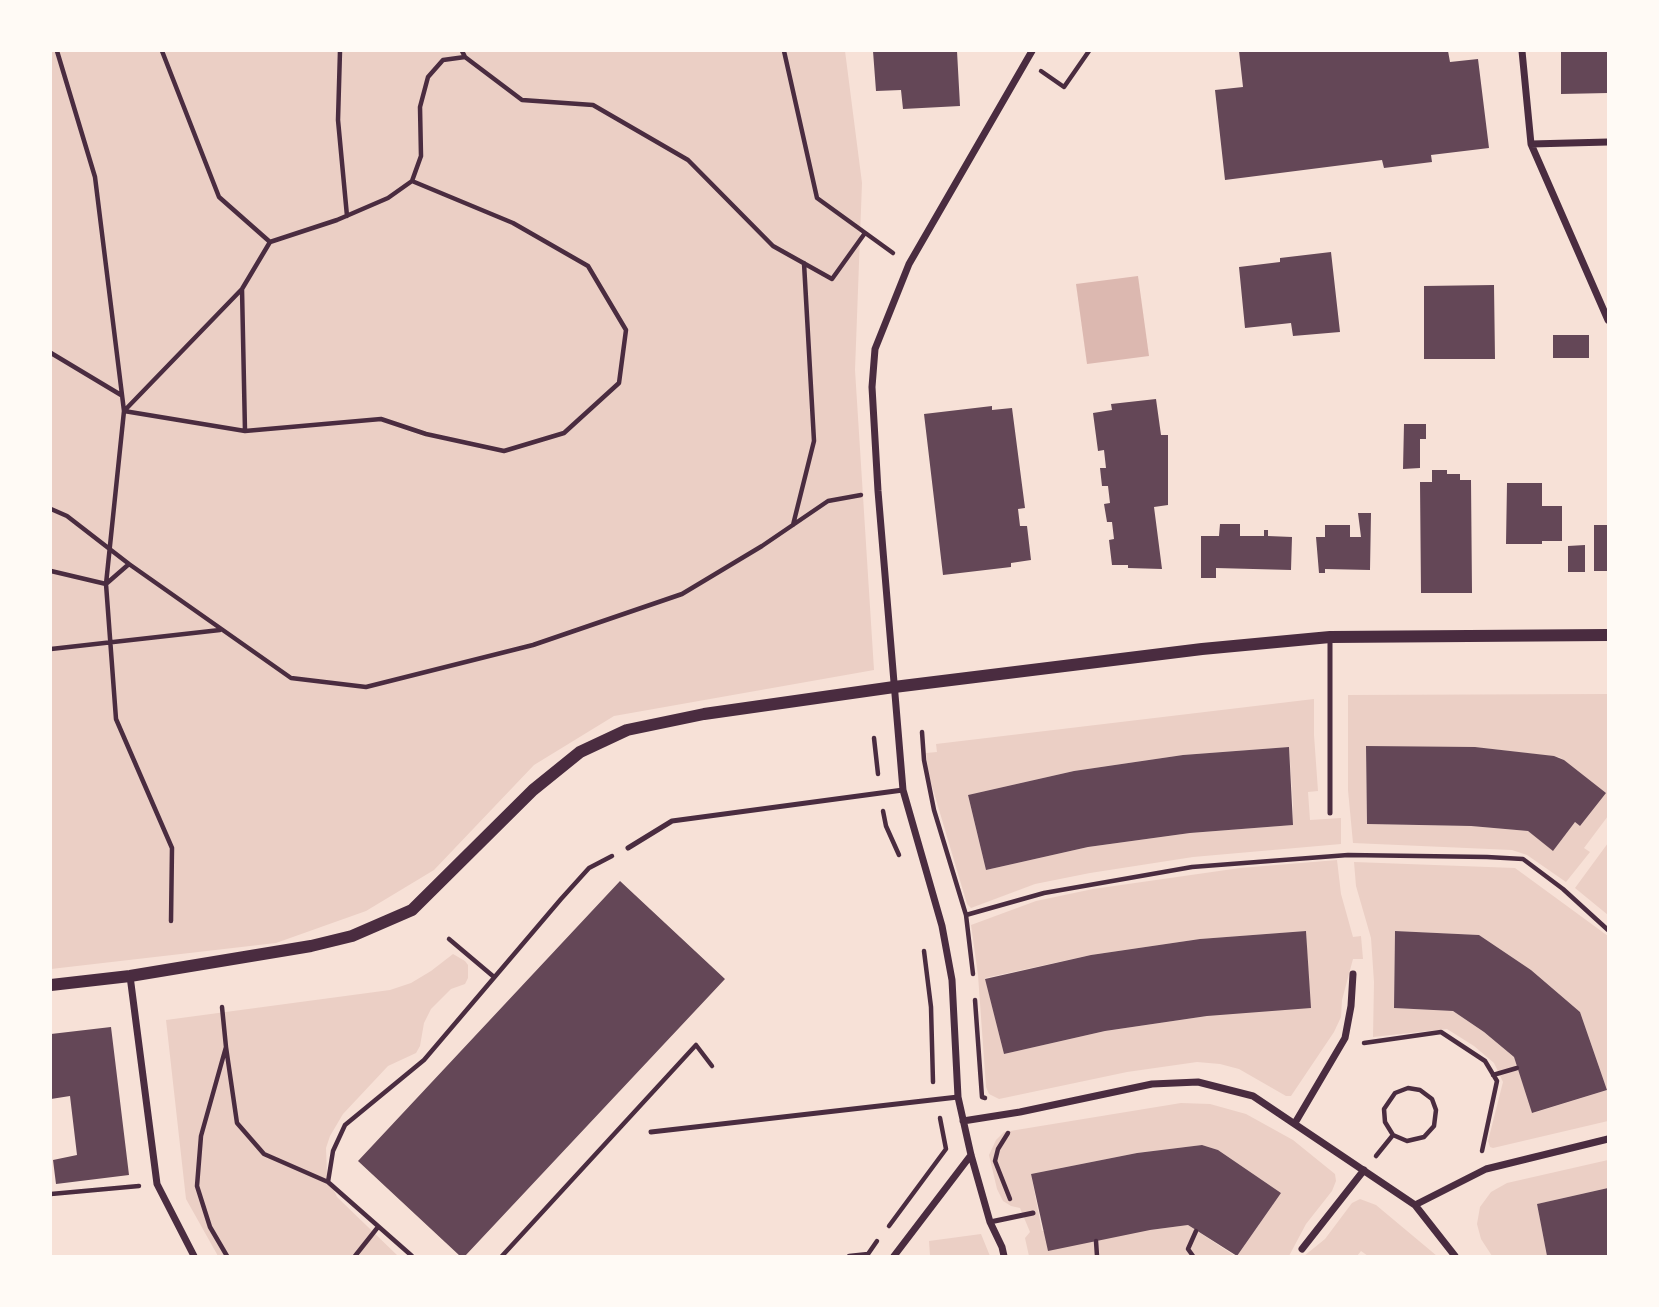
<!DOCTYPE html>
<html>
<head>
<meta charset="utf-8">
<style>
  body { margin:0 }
  #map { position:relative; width:1659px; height:1307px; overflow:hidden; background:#f7e1d7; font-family:"PT Sans",sans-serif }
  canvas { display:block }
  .frame { position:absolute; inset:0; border:52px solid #fffaf5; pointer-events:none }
</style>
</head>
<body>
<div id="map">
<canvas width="1659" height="1307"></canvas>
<div class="frame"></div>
</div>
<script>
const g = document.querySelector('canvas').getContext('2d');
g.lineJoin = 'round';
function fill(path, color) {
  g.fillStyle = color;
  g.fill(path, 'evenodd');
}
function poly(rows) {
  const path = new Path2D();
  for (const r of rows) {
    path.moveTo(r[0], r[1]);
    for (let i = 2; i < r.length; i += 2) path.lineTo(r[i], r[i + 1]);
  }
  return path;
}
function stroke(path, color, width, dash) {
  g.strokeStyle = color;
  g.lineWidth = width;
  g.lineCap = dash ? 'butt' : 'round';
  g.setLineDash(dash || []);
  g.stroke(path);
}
fill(poly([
  [51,51,845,51,862,183,855,370,874,670,614,716,534,765,434,870,366,911,276,943,51,969],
  [1608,694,1608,816,1584,848,1590,852,1566,882,1527,855,1512,850,1353,843,1348,790,1348,695],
  [1366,747,1475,747,1559,757,1564,760,1580,826,1575,822,1553,850,1528,831,1471,826,1367,824],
  [1314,699,1314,735,1318,791,1308,792,1310,820,1341,818,1341,844,1193,857,1090,873,1035,884,971,908,967,904,929,776,926,753,937,752,936,744],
  [1289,747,1293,804,1293,825,1190,833,1088,847,986,870,968,795,1074,771,1183,755],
  [1608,843,1608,915,1575,888],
  [1337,860,1341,894,1353,937,1361,936,1363,959,1353,959,1342,1000,1341,1017,1334,1032,1291,1096,1286,1096,1239,1069,1220,1064,1197,1062,1127,1072,999,1099,989,1094,986,1087,978,975,971,925,1036,901,1093,889,1240,868],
  [1306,931,1309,987,1207,1016,1105,1031,1004,1054,985,978,1091,955,1200,939],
  [1354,862,1515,868,1608,936,1608,1121,1493,1148,1490,1147,1488,1141,1503,1082,1494,1063,1474,1046,1447,1029,1373,1037,1374,982,1371,938,1356,886],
  [1395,931,1479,935,1531,970,1580,1012,1607,1090,1533,1113,1514,1057,1484,1032,1453,1011,1394,1008],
  [453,954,465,961,468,965,468,978,465,984,451,989,431,1009,424,1023,420,1046,416,1053,388,1066,343,1114,330,1136,326,1148,327,1174,337,1197,398,1256,218,1256,186,1199,166,1020,390,990,411,983,431,971],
  [1181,1103,1210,1104,1246,1114,1293,1140,1335,1174,1336,1181,1332,1191,1306,1224,1289,1256,1237,1256,1281,1193,1218,1150,1202,1145,1137,1153,1031,1174,1042,1231,1150,1230,1188,1225,1235,1256,1029,1256,1025,1238,1030,1232,1020,1208,1011,1206,1003,1201,997,1189,989,1155,996,1140,1004,1132],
  [1608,1160,1608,1188,1537,1204,1547,1256,1492,1256,1481,1239,1477,1224,1480,1207,1491,1192,1507,1183],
  [1360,1199,1376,1205,1437,1256,1368,1256,1361,1251,1357,1256,1304,1256,1325,1239,1352,1203],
  [981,1234,990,1256,930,1256,929,1241]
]), '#ebcfc5');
fill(poly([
  [1138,276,1149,356,1087,364,1076,284]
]), '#dcb8b0');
fill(poly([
  [873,51,957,51,960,106,903,109,901,90,876,91],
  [1239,51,1448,51,1450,62,1478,59,1489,148,1431,155,1432,162,1384,168,1382,160,1225,180,1215,90,1243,87],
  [1561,51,1608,51,1608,93,1561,94],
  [1331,252,1340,332,1293,336,1291,323,1245,328,1239,267,1280,262,1280,258],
  [1494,285,1495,359,1424,359,1424,286],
  [1553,335,1589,335,1589,358,1553,358],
  [1156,399,1161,435,1168,435,1168,505,1154,507,1162,569,1128,568,1128,565,1112,565,1109,540,1114,539,1112,522,1107,522,1104,504,1110,503,1108,486,1102,486,1100,468,1106,468,1104,450,1098,451,1093,413,1112,410,1111,404],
  [992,406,992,410,1012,408,1025,508,1018,509,1020,526,1027,526,1031,560,1011,563,1011,567,943,575,924,414],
  [1404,424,1426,424,1426,439,1420,439,1420,468,1403,469],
  [1432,470,1447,470,1447,474,1460,474,1460,480,1471,480,1472,593,1421,593,1420,482,1432,482],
  [1507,483,1542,483,1542,506,1562,506,1562,541,1542,541,1542,544,1506,544],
  [1358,513,1371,513,1370,570,1325,569,1325,573,1319,573,1316,537,1325,537,1325,525,1350,525,1350,537,1361,537],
  [1220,524,1240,524,1240,536,1264,536,1264,530,1268,530,1268,536,1292,537,1291,570,1216,568,1216,578,1201,578,1201,536,1219,536],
  [1594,525,1608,525,1608,571,1594,571],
  [1585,545,1585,572,1568,572,1568,546],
  [1366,746,1475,747,1554,756,1564,760,1606,793,1580,826,1575,822,1553,851,1528,831,1471,826,1367,824],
  [1289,747,1293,825,1190,833,1088,847,986,870,968,795,1074,771,1183,755],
  [620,881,725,979,465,1256,460,1256,358,1161],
  [1306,931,1311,1008,1207,1016,1105,1031,1004,1054,985,979,1091,955,1200,939],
  [1395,931,1479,935,1531,970,1580,1012,1607,1090,1532,1113,1514,1057,1484,1032,1453,1011,1394,1008],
  [111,1027,129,1175,56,1184,53,1160,77,1155,70,1096,51,1099,51,1034],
  [1202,1145,1218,1150,1281,1193,1237,1256,1188,1225,1150,1230,1048,1251,1031,1174,1137,1153],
  [1608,1188,1608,1256,1547,1256,1537,1204]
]), '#644757');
stroke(poly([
  [57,51,95,177,124,411,106,584,116,719,172,848,171,921],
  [162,51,219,197,270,242,337,220,388,198,412,181,421,156,420,107,428,77,443,60,465,57],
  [340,51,338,120,347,216],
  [462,51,465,57,522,100,593,105,688,160,773,246,832,279,865,233],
  [784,51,817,198,893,253],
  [1041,71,1064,87,1089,51],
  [242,289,245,431],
  [51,353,121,395],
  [125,410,242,289,270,242],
  [124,411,245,431,381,419,426,434,504,451,564,433,619,383,626,330,588,266,513,223,412,181],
  [51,509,67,516,129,564,291,678,366,687,533,645,682,594,762,546,828,501,861,495],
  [793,525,814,441,804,263],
  [51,571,106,584,129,564],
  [51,649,220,630],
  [922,732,924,760,934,810,966,915,973,974],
  [874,738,878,774],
  [883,811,886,826,899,855],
  [966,915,1044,893,1192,867,1348,855,1487,857,1523,859,1563,889,1608,930],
  [449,939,494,977],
  [924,951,931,1007,933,1082],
  [975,1000,982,1097,985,1098],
  [222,1007,226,1047,201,1136,197,1186,210,1227,227,1256],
  [1364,1043,1441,1032,1485,1061,1497,1081,1482,1151],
  [226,1047,237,1123,264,1154,328,1182,412,1256],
  [1493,1075,1517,1068],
  [1008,1133,998,1149,995,1161,1010,1199],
  [1376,1156,1393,1135,1385,1122,1384,1109,1395,1093,1408,1088,1420,1090,1432,1099,1436,1110,1434,1126,1424,1137,1407,1141,1393,1135],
  [328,1182,333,1151,345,1125,424,1060,561,899,589,868,612,856],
  [51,1194,139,1186],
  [889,1226,946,1149,940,1118],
  [1096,1241,1097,1256],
  [355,1256,378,1227],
  [502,1256,696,1045,712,1066],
  [849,1256,868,1254,877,1241],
  [1193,1256,1188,1249,1196,1231]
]), '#4a2c40', 4.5);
stroke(poly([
  [1330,637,1330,813],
  [628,848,672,821,903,790],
  [651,1132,958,1097],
  [990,1222,1033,1213]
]), '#4a2c40', 5);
stroke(poly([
  [1522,51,1531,144,1608,320],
  [1531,144,1608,142],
  [130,976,157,1184,194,1256],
  [963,1121,1020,1112,1152,1084,1198,1082,1253,1096,1415,1205,1455,1256],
  [1295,1123,1345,1038,1351,1006,1353,974],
  [1415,1205,1486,1169,1608,1139],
  [1302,1249,1364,1170],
  [894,1256,971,1155],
  [1004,1256,1002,1247,990,1222,971,1155,958,1097,952,980,942,926,903,790,878,491,872,387,875,349,909,264,1032,51]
]), '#4a2c40', 7);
stroke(poly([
  [51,985,130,976,311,946,352,936,412,910,533,790,580,752,627,730,704,714,894,687,1202,649,1330,637,1608,635]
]), '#4a2c40', 12);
</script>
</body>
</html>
